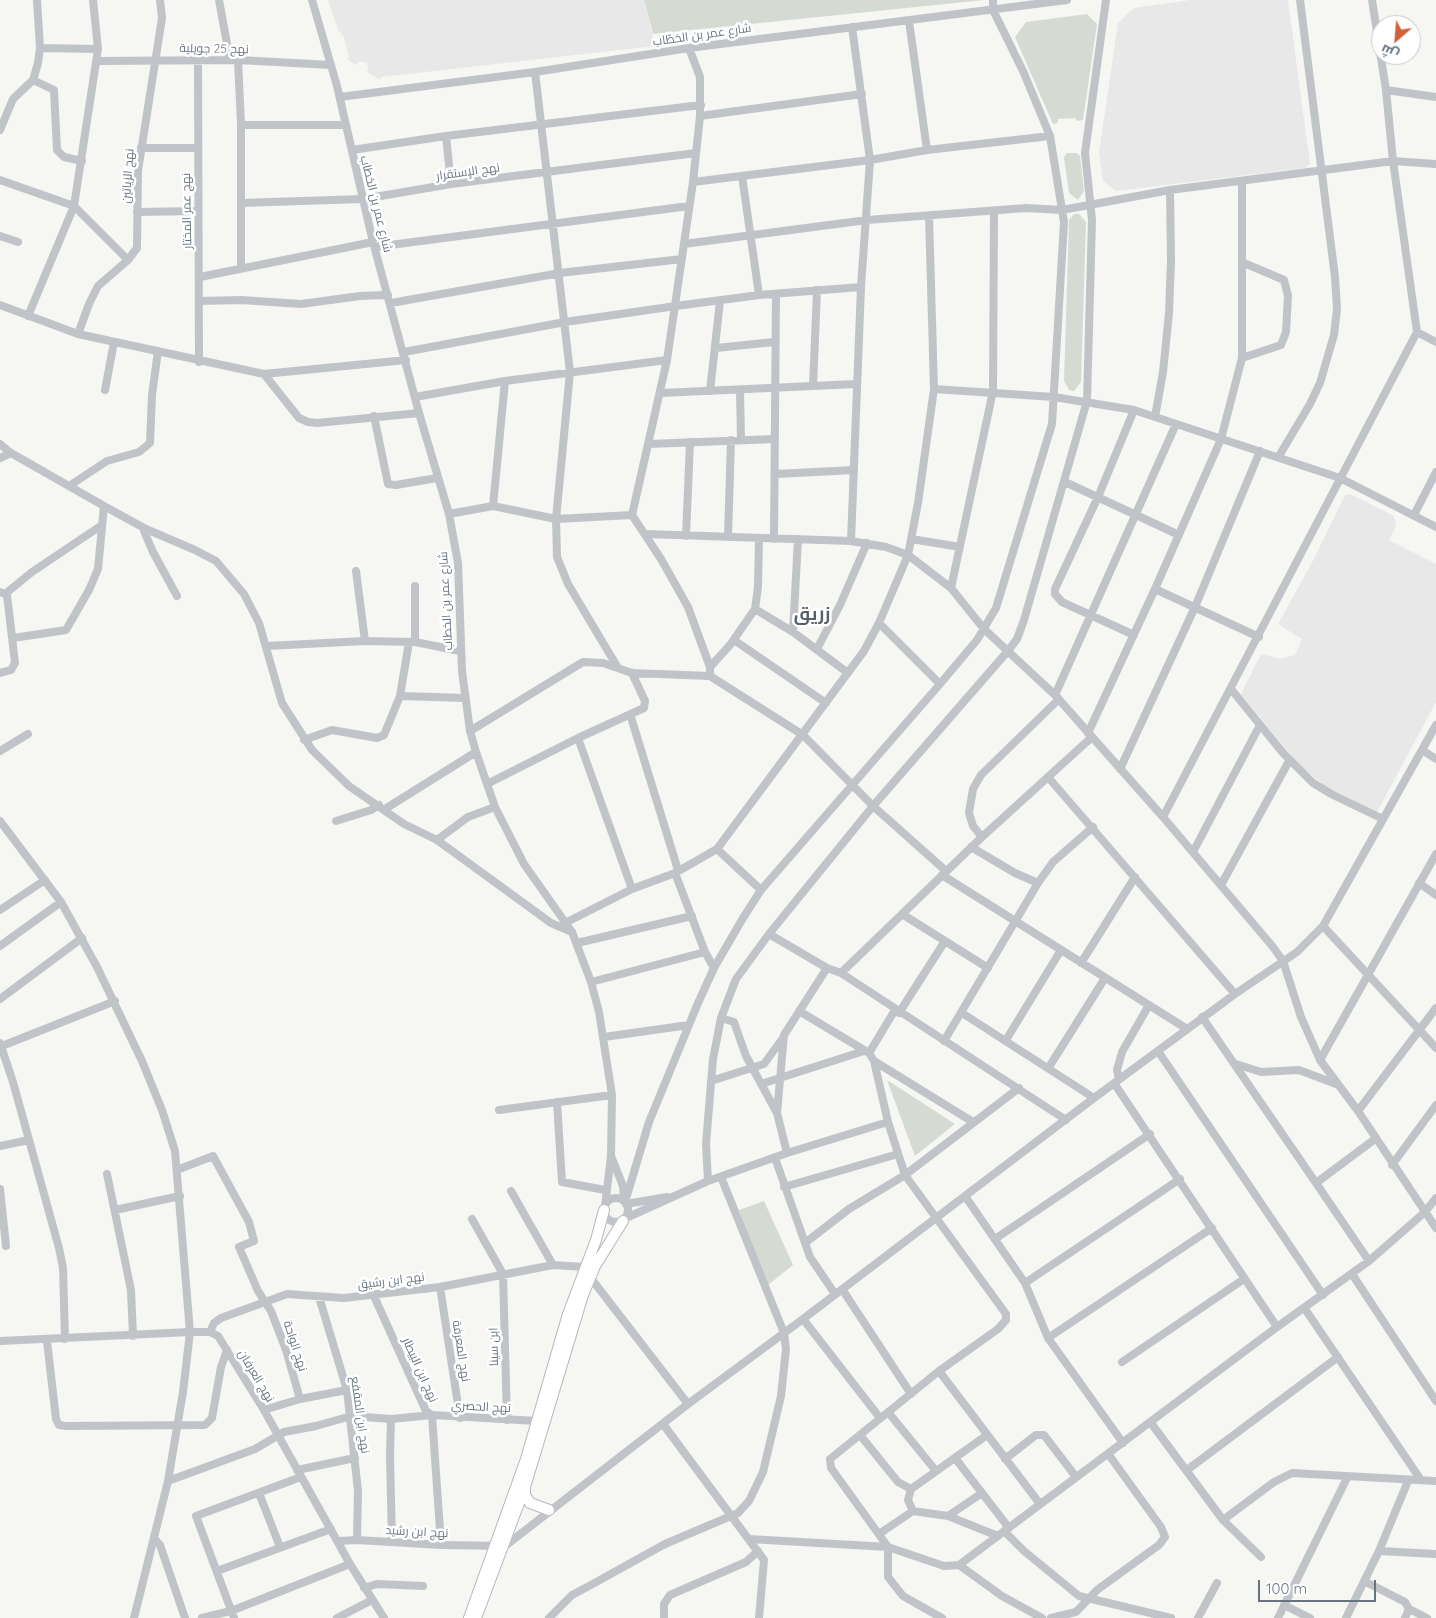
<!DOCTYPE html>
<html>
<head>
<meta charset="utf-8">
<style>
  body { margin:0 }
  #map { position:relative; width:1436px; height:1618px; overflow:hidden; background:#f6f6f3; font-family:Quicksand,Cairo,sans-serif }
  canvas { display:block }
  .north { position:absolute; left:1371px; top:15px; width:50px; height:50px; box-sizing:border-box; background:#fff; border:1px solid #c3c8cd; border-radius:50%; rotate:207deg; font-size:14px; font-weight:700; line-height:20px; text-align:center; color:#687581 }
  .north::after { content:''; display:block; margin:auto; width:18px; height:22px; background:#d26137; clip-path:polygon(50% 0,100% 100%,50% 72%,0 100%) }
  .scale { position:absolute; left:1258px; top:1580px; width:118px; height:22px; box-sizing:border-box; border:2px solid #687581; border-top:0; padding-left:6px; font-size:15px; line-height:18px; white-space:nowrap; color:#687581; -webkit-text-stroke:4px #fff; paint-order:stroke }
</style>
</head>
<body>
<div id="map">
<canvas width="1436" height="1618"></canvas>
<div class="north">ش</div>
<div class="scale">100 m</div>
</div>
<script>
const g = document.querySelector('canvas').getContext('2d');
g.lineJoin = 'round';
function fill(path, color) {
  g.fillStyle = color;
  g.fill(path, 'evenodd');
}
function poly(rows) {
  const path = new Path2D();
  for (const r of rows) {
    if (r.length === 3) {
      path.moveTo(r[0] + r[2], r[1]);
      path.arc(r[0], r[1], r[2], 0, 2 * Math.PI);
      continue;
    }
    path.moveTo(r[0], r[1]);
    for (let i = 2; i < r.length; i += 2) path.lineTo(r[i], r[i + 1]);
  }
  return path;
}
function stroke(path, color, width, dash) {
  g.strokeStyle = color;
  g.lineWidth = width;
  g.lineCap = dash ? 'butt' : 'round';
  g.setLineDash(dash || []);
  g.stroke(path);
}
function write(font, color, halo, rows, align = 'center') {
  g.font = font + ' Quicksand,Cairo,sans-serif';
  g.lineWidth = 5;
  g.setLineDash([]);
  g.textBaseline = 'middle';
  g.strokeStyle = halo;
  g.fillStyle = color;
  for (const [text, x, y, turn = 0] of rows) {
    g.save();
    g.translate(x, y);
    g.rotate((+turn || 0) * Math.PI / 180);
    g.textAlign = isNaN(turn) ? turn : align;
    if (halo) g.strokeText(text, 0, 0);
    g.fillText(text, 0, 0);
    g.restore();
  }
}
fill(poly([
  [328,0,644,0,655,46,381,77,380,80,367,72,369,67,366,63,360,61,356,65,347,59,349,57,343,35,338,30],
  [1190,0,1288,0,1310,164,1305,168,1116,191,1103,181,1099,153,1118,23,1134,8],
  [1350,494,1394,516,1396,526,1389,540,1436,564,1436,702,1377,812,1330,790,1297,763,1241,694,1261,654,1280,659,1295,655,1302,639,1278,624,1314,559,1345,495]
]), '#e7e8e7');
fill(poly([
  [644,0,984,0,653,34],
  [1087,14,1097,24,1083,120,1077,121,1075,118,1058,119,1058,123,1053,124,1015,37,1026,22],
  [1067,153,1076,153,1080,156,1084,191,1078,200,1069,193,1064,157],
  [1074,214,1079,214,1086,222,1081,382,1074,391,1069,390,1064,381,1069,220],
  [887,1080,955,1124,915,1156],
  [764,1201,793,1265,768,1285,763,1277,739,1210]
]), '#d5dbd3');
const major = poly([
  [525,1489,525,1495,530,1503,549,1510],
  [469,1618,526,1459,568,1314,596,1240,604,1210],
  [476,1618,525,1487,583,1295,595,1266,623,1221]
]);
stroke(major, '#b4b7bb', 12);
stroke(poly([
  [219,0,230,60],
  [312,0,337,86,373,242,419,413,449,514,458,563,462,671,470,731,476,752,495,807,524,864,572,932,591,982,599,1012,612,1095,611,1156,605,1206],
  [909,21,927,150],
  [40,48,98,49],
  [198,60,199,362],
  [238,60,241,125,241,267],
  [97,61,238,60,331,65],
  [535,72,570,372,556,519,557,557,568,584,618,668],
  [33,80,54,90,57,150,64,157,82,161],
  [1386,90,1436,97],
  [340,97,535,72,689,48,1067,0],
  [700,116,862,94],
  [241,125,344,125],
  [0,130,13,99,33,80,38,63,40,48,37,0],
  [446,136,451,184],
  [141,148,197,148],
  [352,150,446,136,701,105],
  [742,176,759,295],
  [0,180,74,206,128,260],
  [693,182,870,160,927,150,1050,136],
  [241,203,363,199,451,184,696,153],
  [137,212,198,211],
  [0,236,18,242],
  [684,244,867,220,1026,208,1062,210,1170,190,1393,161,1436,164],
  [375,247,689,206],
  [200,277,373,242],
  [200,301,241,300,301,304,360,296,388,295],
  [391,303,560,273,682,259],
  [0,305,78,334,264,374,299,418,308,422,317,423,419,413],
  [28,316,74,206,98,49,93,0],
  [1417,332,1436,342],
  [78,334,89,304,98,286,128,260,137,248,138,171,162,18,160,0],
  [716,348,774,342],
  [404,352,565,322,676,306,759,295,861,287],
  [1242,358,1281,345,1286,332,1288,296,1284,280,1244,263],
  [264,374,406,360],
  [813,386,817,290],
  [934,389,1054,397,1134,410,1340,478,1436,527],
  [105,390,114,342],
  [740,390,741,440],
  [710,391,720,301],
  [661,393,856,384],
  [415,397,505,381,667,360],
  [1134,410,1098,497,1055,589,1055,594,1062,602,1134,635],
  [374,416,388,484,396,485,437,478],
  [1155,417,1163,372,1169,313,1171,260,1170,190],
  [0,444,11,453,104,506,146,529,195,550,216,561,244,594,259,623,282,703,312,750,349,786,404,824,437,840,551,923,572,932],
  [649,444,775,439],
  [1279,456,1310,404,1320,383,1334,335,1337,309,1335,277,1300,0],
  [0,458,11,453],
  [776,474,854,470],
  [1065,482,1179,535],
  [69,486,107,461,139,452,150,443,152,395,158,351],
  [493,506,505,381],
  [449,514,493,506,556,519,632,515],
  [632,515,667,360,693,182,700,116,700,77,689,48],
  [632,515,661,559,688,607,710,667,710,676],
  [1414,515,1436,472],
  [146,529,144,531,153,552,177,596],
  [646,534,851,541,886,547,908,555,951,588,984,629,1055,695,1163,817,1273,947,1283,961,1301,1017,1320,1060,1358,1111,1436,1228],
  [686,536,690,442],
  [728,537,731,440],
  [774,539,776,294],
  [911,539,960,547],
  [851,541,861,287,870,160,852,27],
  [356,571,365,641],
  [415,586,415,642],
  [951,588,993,391,994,211],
  [1155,589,1259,637],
  [0,592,7,595,15,663,11,670,0,673],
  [5,594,32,572,102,525],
  [755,609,793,632,848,673],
  [879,623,940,684],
  [793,632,798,539],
  [13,638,66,630,89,590,98,569,104,506],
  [734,640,826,703],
  [267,646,365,641,415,642,460,651],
  [817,649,840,605,867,543],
  [710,667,730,645,755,609,758,587,759,538],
  [1231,689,1283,753,1313,783,1333,795,1383,819],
  [1055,695,1176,424],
  [400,696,465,698],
  [630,714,678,870],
  [470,731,583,662,603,663,632,673,710,676,803,735,873,806,946,871],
  [1088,733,1155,589,1221,439,1242,358,1242,181],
  [578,738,632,889],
  [304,740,332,730,377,738,384,735,400,696,409,642],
  [1422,750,1436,759],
  [0,751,28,734],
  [1120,769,1195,607,1260,451],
  [1048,777,1235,994],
  [487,784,578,738,644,708,645,701,632,673],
  [385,809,476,752],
  [1163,817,1417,332,1393,161,1386,90,1372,0],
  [0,821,61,902,97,967,142,1061,162,1110,175,1151,190,1332,183,1392,168,1481,134,1618],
  [336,821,371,810,379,805],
  [982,837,973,826,969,813,973,789,981,775,1059,699],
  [437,840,468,817,495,807],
  [971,847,1015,873,1038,883],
  [717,849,761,890],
  [1193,852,1260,725],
  [675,873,705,952,714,968],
  [942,875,1187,1029],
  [1419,883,1436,895],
  [1221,885,1289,761],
  [0,910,45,880],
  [902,914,945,941],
  [567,922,632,889,675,873,717,849,864,651,879,623,908,555,918,503,934,389,929,216],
  [1323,926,1436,1048],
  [769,934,827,968,841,973,1066,1120],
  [577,943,692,916],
  [0,946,61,902],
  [1081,963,1135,877],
  [841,973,982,837,1092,737],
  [591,982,705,952],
  [0,999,82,938],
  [799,1011,869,1053,874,1061,888,1122,905,1175,1006,1314,1006,1320,998,1329,939,1371,830,1459,831,1468,888,1547,888,1577,903,1596,942,1618],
  [899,1013,945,941,988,968],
  [962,1013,1094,1098],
  [1202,1017,1316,1183],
  [721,1018,734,1022,746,1056,777,1113],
  [604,1037,689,1025],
  [1006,1040,1061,950],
  [944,1041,1038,883,1053,862,1093,827],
  [0,1043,13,1082,59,1248,63,1268,65,1339],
  [2,1046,115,1001],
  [1158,1051,1323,1295],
  [869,1053,895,1010],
  [1320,1060,1436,854],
  [874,1061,973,1122],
  [1236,1064,1261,1072,1299,1070,1336,1084],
  [1049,1067,1105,978],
  [1119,1079,1117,1070,1122,1052,1149,1005],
  [711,1081,764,1064,783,1038],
  [1114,1083,1277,1327],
  [761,1084,864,1051],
  [557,1102,562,1182,605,1190],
  [499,1110,612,1095],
  [1358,1111,1436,1008],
  [0,1146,29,1140],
  [787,1153,777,1113,784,1035,827,968],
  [611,1156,623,1186,624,1199],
  [775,1158,810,1257,835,1294],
  [1392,1165,1436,1105],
  [177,1170,213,1156,249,1222,254,1241,239,1247,258,1291,271,1311,286,1350,300,1399],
  [107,1174,131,1290,133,1336],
  [708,1181,706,1144,713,1059,721,1018,736,979,769,934,873,806,1007,652,1017,639,1024,620,1087,401,1092,220,1085,153,1106,0],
  [784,1187,898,1154],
  [0,1189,6,1246],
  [511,1191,553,1265],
  [965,1196,1025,1283,1048,1338,1123,1443],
  [616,1210,12],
  [625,1202,649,1122,698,1003,714,968,743,918,761,890,940,684,977,640,996,608,1052,424,1064,222,1050,136,1023,71,993,10,993,0],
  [626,1204,667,1197],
  [115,1210,180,1196],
  [626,1218,708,1181,787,1153,888,1122],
  [472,1219,503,1274,507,1420],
  [995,1239,1150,1134],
  [805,1243,849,1209,905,1175,1019,1088],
  [1369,1261,1316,1183,1375,1139],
  [1352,1274,1436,1401],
  [590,1277,688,1404],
  [1025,1283,1180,1179],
  [440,1287,460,1418],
  [842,1289,911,1394],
  [373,1294,426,1411,432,1415,441,1545],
  [319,1297,347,1390,358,1491,357,1540],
  [1305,1309,1421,1480],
  [803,1319,880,1418],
  [210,1332,214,1323,221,1318,287,1294,344,1298,440,1287,553,1265,584,1267],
  [1048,1338,1212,1228],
  [0,1341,190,1332,210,1332,218,1336,264,1410,350,1564,384,1618],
  [47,1341,56,1419,59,1425,66,1426,205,1425,212,1418,221,1367,227,1350],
  [1122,1362,1244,1279],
  [939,1371,1040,1504],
  [264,1410,300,1399,347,1390],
  [888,1412,936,1471],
  [391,1419,390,1456,392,1542],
  [1151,1423,1223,1520,1261,1557],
  [663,1424,764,1560,759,1618],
  [860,1435,898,1482,911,1489],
  [955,1458,1009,1528],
  [1005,1459,1036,1435,1044,1435,1076,1477],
  [297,1470,355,1458],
  [1187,1470,1338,1357],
  [168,1481,255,1449,284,1432,316,1426,351,1416,391,1419,432,1415,537,1421],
  [259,1493,280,1547],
  [913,1511,908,1500,911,1489,987,1435],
  [948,1516,982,1493],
  [1223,1520,1274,1482,1292,1473,1436,1481],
  [1004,1531,1024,1551,1079,1596,1171,1618],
  [879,1534,913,1511,948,1516,998,1536],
  [154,1538,160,1545,185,1618],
  [749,1539,888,1547,944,1566,959,1565,1277,1327,1369,1261,1425,1212,1436,1198],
  [339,1541,357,1540,441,1545,505,1546,688,1404,803,1319,1094,1098,1235,994,1297,952,1323,926,1436,725],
  [1379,1551,1436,1554],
  [959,1565,1002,1596,1042,1618],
  [217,1571,331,1529],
  [1364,1581,1405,1602,1409,1609,1405,1618],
  [364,1588,377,1584,423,1586],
  [1284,1605,1310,1618],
  [1409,1609,1427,1618],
  [202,1618,231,1611,350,1564],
  [234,1618,196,1516,301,1477],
  [337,1618,372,1600],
  [549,1618,572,1595,589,1586,665,1544,738,1513,749,1501,763,1472,781,1396,786,1349,784,1333,721,1177],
  [664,1618,664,1604,670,1595,746,1562,758,1551],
  [1051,1618,1076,1612,1097,1590,1159,1545,1165,1537,1161,1527,1109,1455],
  [1198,1618,1217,1583],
  [1278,1618,1347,1478],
  [1346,1618,1379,1551,1408,1481]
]), '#c0c3c7', 8);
stroke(major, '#fff', 10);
write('12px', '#687581', '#fff', [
  ["شارع عمر بن الخطّاب",702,35,-8],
  ["نهج 25 جويلية",214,49,1],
  ["نهج الإستقرار",468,172,-8],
  ["نهج الزياتين",128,176,-86],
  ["شارع عمر بن الخطاب",376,204,76],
  ["نهج عمر المختار",187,211,-91],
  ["شارع عمر بن الخطاب",446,601,-93],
  ["نهج ابن رشيق",391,1281,-7],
  ["نهج الواحة",295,1346,72],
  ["ابن سينا",494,1347,-91],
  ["نهج المعرفة",461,1351,81],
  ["نهج ابن البيطار",420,1370,66],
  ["نهج العرفان",256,1376,59],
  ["نهج الحصري",481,1407,3],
  ["نهج ابن المقفع",360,1415,82],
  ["نهج ابن رشيد",417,1532,3]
]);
write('bold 18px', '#555f67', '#fff', [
  ["زريق",812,615]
]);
</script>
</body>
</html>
